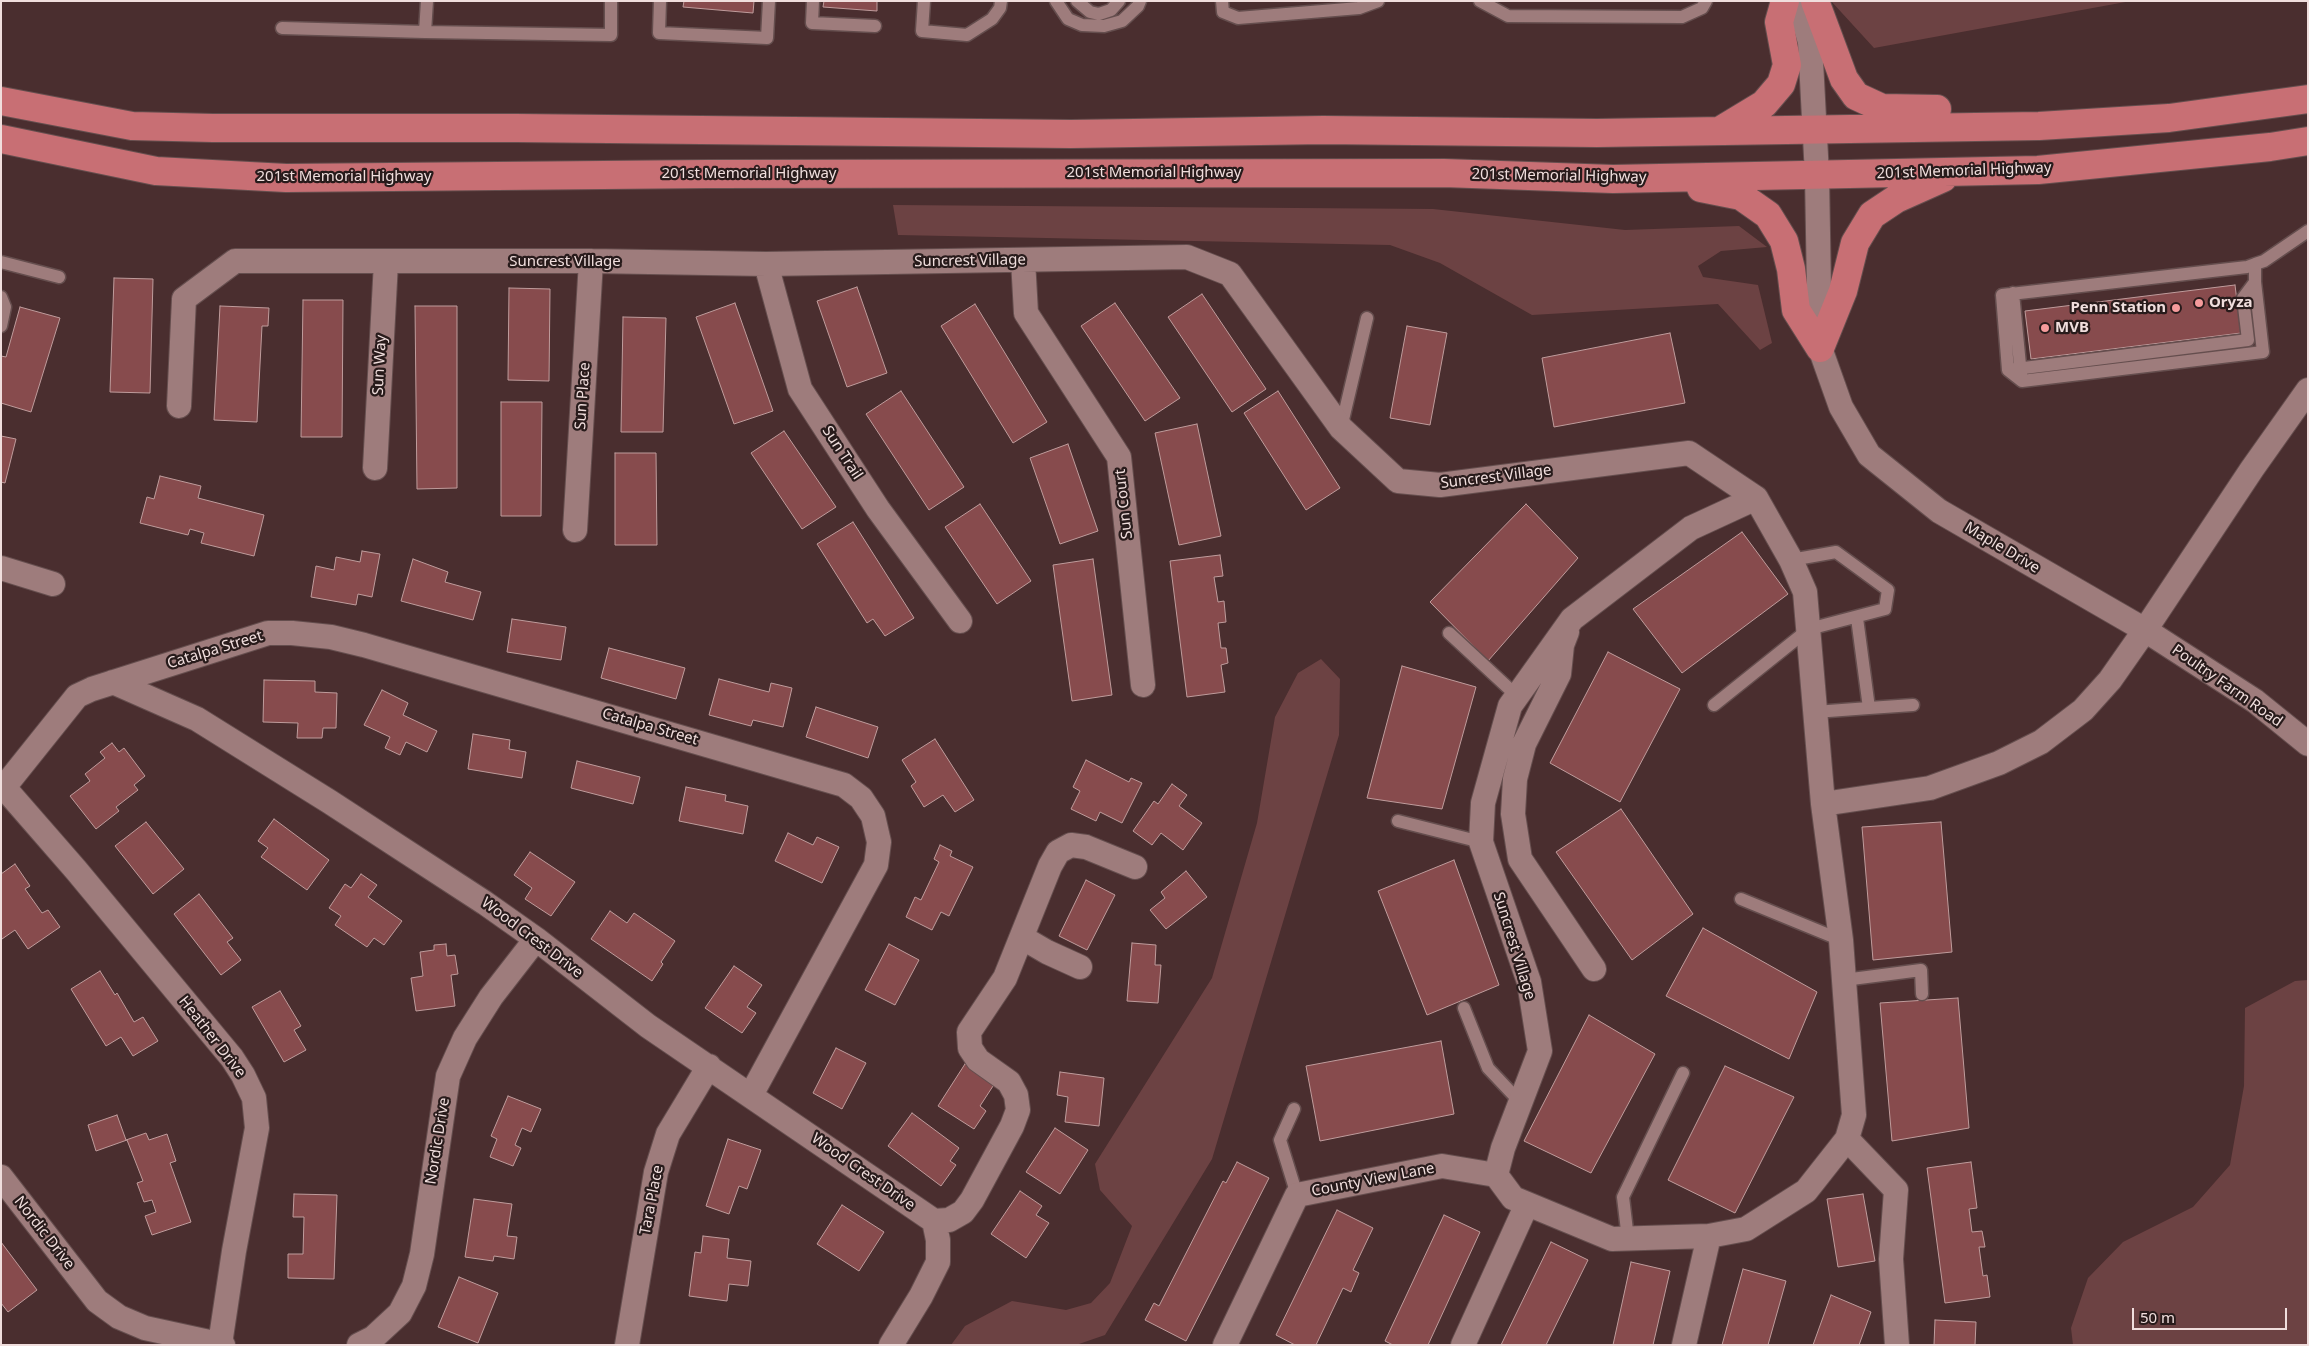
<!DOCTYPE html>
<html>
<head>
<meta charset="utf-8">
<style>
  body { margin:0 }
  #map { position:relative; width:2309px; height:1346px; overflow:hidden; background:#4a2e2f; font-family:"Noto Sans",sans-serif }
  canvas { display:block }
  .frame { position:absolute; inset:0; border:2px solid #f0dedd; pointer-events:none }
  .scale { position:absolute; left:2132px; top:1308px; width:155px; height:22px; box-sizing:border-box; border:2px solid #f0dedd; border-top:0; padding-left:6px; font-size:15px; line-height:18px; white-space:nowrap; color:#f0dedd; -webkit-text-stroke:4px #281b1b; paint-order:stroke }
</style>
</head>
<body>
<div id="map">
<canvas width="2309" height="1346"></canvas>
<div class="frame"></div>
<div class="scale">50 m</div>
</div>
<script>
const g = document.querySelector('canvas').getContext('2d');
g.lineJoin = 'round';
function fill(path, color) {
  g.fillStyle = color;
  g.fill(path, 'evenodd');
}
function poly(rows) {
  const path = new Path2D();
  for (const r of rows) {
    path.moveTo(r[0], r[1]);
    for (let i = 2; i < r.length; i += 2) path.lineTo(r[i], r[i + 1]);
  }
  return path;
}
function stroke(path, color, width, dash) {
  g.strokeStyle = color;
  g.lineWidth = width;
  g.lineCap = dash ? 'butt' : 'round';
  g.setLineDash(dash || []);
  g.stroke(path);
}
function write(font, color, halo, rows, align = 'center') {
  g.font = font + ' "Noto Sans",sans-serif';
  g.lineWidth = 4.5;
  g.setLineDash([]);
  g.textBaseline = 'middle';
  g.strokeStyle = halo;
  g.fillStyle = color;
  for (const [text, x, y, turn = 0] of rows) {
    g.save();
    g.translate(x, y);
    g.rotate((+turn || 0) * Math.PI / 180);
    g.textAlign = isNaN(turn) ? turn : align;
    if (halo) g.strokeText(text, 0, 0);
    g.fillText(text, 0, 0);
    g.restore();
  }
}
fill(poly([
  [1831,1,2131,1,1874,48],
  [893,205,1433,209,1625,230,1739,226,1767,247,1721,251,1698,266,1703,277,1758,285,1772,343,1760,350,1718,304,1532,315,1440,263,1390,245,898,235],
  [1321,659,1340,679,1339,735,1212,1159,1105,1335,1076,1345,951,1345,965,1326,1012,1301,1066,1310,1091,1303,1110,1283,1132,1226,1100,1190,1095,1164,1212,978,1257,823,1275,717,1298,673],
  [2308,980,2308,1345,2073,1345,2071,1328,2088,1278,2123,1242,2193,1207,2230,1165,2244,1086,2245,1008,2295,981]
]), '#6c4243');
const building = poly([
  [684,1,754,1,753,13,683,7,684,1],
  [824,1,877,1,877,11,823,7,824,1],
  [114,278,153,279,150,393,110,392,114,278],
  [2235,285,2241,333,2031,359,2025,311,2235,285],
  [857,287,887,373,847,387,817,301,857,287],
  [509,288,550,289,549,381,508,380,509,288],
  [1202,294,1266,389,1232,412,1168,317,1202,294],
  [303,300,343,300,342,437,301,437,303,300],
  [735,303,773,411,734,424,696,317,735,303],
  [1115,303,1180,398,1145,421,1081,326,1115,303],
  [975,304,1047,422,1013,443,941,326,975,304],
  [220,306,269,308,268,326,262,326,257,422,214,420,220,306],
  [415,306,457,306,457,488,417,489,415,306],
  [20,307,60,318,31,412,1,403,1,356,6,357,20,307],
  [623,317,666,318,663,432,621,432,623,317],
  [1407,326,1447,333,1430,425,1390,418,1407,326],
  [1670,333,1685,403,1554,427,1542,358,1670,333],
  [901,391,964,487,929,510,866,414,901,391],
  [1278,391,1340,488,1306,510,1244,413,1278,391],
  [501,402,542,402,541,516,501,516,501,402],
  [1197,424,1221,536,1179,545,1155,433,1197,424],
  [784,431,836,507,802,529,751,453,784,431],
  [1,436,16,439,5,483,1,482,1,436],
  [1068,444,1098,531,1060,544,1030,458,1068,444],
  [615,453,656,453,657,545,615,545,615,453],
  [160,476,201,486,198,498,264,515,254,556,201,543,204,533,190,529,188,535,140,523,147,497,154,499,160,476],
  [980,504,1031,581,997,604,945,527,980,504],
  [1526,504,1578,558,1488,661,1430,602,1526,504],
  [853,522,914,618,885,636,873,619,867,623,817,544,853,522],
  [1742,532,1788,594,1682,673,1633,609,1742,532],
  [362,551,380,554,372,597,358,594,356,605,311,597,316,566,334,570,336,557,360,562,362,551],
  [1220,555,1223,576,1214,577,1218,602,1224,601,1226,622,1218,623,1221,648,1226,648,1228,663,1221,665,1225,692,1187,697,1170,561,1220,555],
  [413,559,448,572,445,582,481,592,473,620,401,601,413,559],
  [1093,559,1112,695,1072,701,1053,565,1093,559],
  [512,619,566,627,561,660,507,652,512,619],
  [609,648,685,668,676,699,601,678,609,648],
  [1608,652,1680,689,1620,802,1550,763,1608,652],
  [1402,666,1476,687,1442,809,1367,798,1402,666],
  [719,679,769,692,771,683,792,688,783,727,753,720,751,726,709,715,719,679],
  [264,680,315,681,315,692,337,693,336,728,323,728,322,738,297,738,298,723,263,722,264,680],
  [382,690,408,703,403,715,437,731,427,752,406,742,400,755,385,748,390,737,364,725,382,690],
  [816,707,878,727,868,758,806,737,816,707],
  [473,734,510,740,509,749,526,752,522,778,468,769,473,734],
  [935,739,974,800,955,812,943,795,924,807,911,786,916,782,902,760,935,739],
  [112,743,119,752,124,748,145,776,134,785,138,790,116,807,119,811,96,829,70,796,90,781,85,774,105,758,100,752,112,743],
  [1086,760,1129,782,1131,778,1142,783,1122,823,1100,812,1096,821,1071,809,1080,791,1073,787,1086,760],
  [577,761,640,777,633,804,571,788,577,761],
  [1172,784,1187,795,1179,806,1202,823,1183,850,1161,833,1152,845,1133,831,1154,801,1158,804,1172,784],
  [686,787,726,795,725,801,748,806,743,834,679,821,686,787],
  [1621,809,1693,914,1632,960,1556,852,1621,809],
  [274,819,329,860,307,890,261,857,268,848,258,841,274,819],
  [146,822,184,869,153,894,115,846,146,822],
  [1941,822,1952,952,1873,960,1862,827,1941,822],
  [788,833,813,845,817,837,839,847,822,883,775,861,788,833],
  [940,845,952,851,950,856,973,867,949,916,941,912,932,930,906,917,915,897,921,900,939,862,934,859,940,845],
  [530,852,575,882,551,916,525,899,532,888,514,875,530,852],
  [1454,860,1499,985,1427,1015,1378,891,1454,860],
  [15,864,30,886,25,889,42,913,48,910,60,927,28,949,15,930,2,939,1,937,1,874,15,864],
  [1186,871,1207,897,1166,929,1150,910,1165,898,1161,892,1186,871],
  [361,874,377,885,368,897,402,921,384,945,374,938,367,947,335,925,341,916,329,908,345,884,351,888,361,874],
  [1086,880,1115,895,1087,950,1059,936,1086,880],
  [199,894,233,938,227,942,241,960,221,975,174,914,199,894],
  [610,911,627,923,634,913,675,941,661,962,663,964,652,981,591,939,610,911],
  [1703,928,1817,992,1789,1059,1666,996,1703,928],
  [1132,943,1156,945,1155,965,1161,965,1158,1003,1127,1001,1132,943],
  [446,944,447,956,455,955,458,974,451,975,455,1006,416,1011,411,978,423,976,420,952,434,950,434,945,446,944],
  [889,944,919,960,895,1005,865,990,889,944],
  [734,966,762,985,747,1007,756,1013,742,1033,705,1008,734,966],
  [100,971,115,995,117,993,134,1022,143,1017,158,1041,133,1056,121,1037,106,1046,71,989,100,971],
  [280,991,301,1026,294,1030,306,1050,284,1062,252,1007,280,991],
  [1958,998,1969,1128,1892,1141,1880,1003,1958,998],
  [1589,1015,1655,1054,1591,1173,1524,1141,1589,1015],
  [1441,1041,1454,1114,1320,1141,1306,1066,1441,1041],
  [836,1048,866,1063,842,1109,813,1093,836,1048],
  [965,1064,995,1083,980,1106,986,1111,974,1129,938,1106,965,1064],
  [1725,1066,1794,1097,1735,1213,1668,1180,1725,1066],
  [1060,1072,1104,1078,1099,1126,1065,1122,1068,1097,1057,1095,1060,1072],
  [508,1096,541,1109,531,1132,522,1128,515,1145,521,1148,513,1166,490,1157,497,1139,491,1136,508,1096],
  [912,1113,959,1148,950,1161,956,1165,941,1186,888,1146,912,1113],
  [117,1115,126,1140,146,1133,149,1140,167,1134,176,1161,170,1163,191,1222,152,1235,145,1216,156,1212,152,1200,144,1202,137,1183,143,1181,127,1140,96,1151,88,1125,117,1115],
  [1055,1128,1088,1150,1060,1194,1026,1172,1055,1128],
  [728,1139,761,1150,747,1189,739,1186,729,1214,706,1206,728,1139],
  [1237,1162,1269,1178,1186,1341,1145,1320,1154,1303,1159,1306,1223,1181,1226,1183,1237,1162],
  [1971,1162,1977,1208,1969,1209,1972,1232,1982,1231,1985,1247,1979,1247,1983,1276,1987,1275,1990,1297,1945,1303,1927,1168,1971,1162],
  [1020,1191,1042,1206,1036,1215,1049,1223,1026,1258,991,1234,1020,1191],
  [294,1194,337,1195,334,1279,288,1278,288,1254,303,1254,304,1217,293,1217,294,1194],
  [1863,1194,1875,1261,1838,1267,1827,1199,1863,1194],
  [474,1199,512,1204,507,1236,517,1237,514,1259,494,1256,493,1261,465,1257,474,1199],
  [842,1205,884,1232,859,1271,817,1244,842,1205],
  [1337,1210,1373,1228,1353,1270,1359,1273,1351,1292,1343,1288,1316,1345,1295,1345,1276,1335,1337,1210],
  [1444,1215,1480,1232,1428,1345,1393,1345,1385,1341,1444,1215],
  [703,1236,729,1239,727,1258,751,1261,748,1286,729,1284,727,1301,689,1296,695,1252,701,1253,703,1236],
  [1,1242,37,1290,8,1312,1,1303,1,1242],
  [1551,1242,1588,1260,1546,1345,1501,1345,1551,1242],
  [1631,1262,1670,1271,1653,1345,1613,1345,1631,1262],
  [1743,1269,1786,1281,1768,1345,1722,1345,1743,1269],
  [459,1277,498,1293,478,1343,438,1327,459,1277],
  [1831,1295,1871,1312,1859,1345,1813,1345,1831,1295],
  [1935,1320,1976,1322,1975,1345,1934,1345,1935,1320]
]);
fill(building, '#874b4d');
stroke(building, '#bf9c9c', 1);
const service = poly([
  [660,1,659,33,767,38,769,1],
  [813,1,812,23,875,26],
  [924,1,922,31,967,35,992,19,1000,8,1001,1],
  [1056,1,1068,19,1082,25,1104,26,1122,21,1138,6,1140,1],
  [1077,1,1090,12,1099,14,1111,10,1119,1],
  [1222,1,1223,12,1238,18,1359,8,1378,1],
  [1480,1,1508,16,1682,17,1702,8,1706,1],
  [282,28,425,32,427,1],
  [425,32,611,35,611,1],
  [1,262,59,277],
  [2255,264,2255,282,2263,352,2022,381,2008,370,2002,295,2247,267,2255,264,2264,261,2308,231],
  [2013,293,2021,375],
  [1,297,5,307,1,326],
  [2008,370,2248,340,2243,298,2255,282],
  [1341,428,1367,318],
  [1449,633,1517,696],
  [1714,705,1809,629,1885,609,1888,590,1836,552,1791,560],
  [1869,708,1913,705],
  [1815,712,1869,708,1857,618],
  [1398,821,1481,842],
  [1741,899,1841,940],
  [1844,980,1921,970,1922,994],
  [1464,1008,1488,1068,1520,1102],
  [1294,1109,1280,1140,1297,1195],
  [1628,1239,1623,1197,1683,1073]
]);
const minor = poly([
  [1798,1,1810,42,1817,175,1820,348,1841,407,1869,455,1939,511,2145,630,2252,469,2308,390],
  [1023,260,1026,313,1119,457,1143,685],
  [766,264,800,389,878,509,960,621],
  [179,406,184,299,235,261,591,261,766,264,1187,257,1230,274,1341,428,1398,481,1440,485,1689,453,1756,498,1791,560,1805,592,1823,804,1841,940,1854,1115,1847,1139,1806,1191,1746,1229,1709,1236,1612,1239,1513,1198,1496,1175,1503,1148,1540,1051,1529,982,1481,842,1483,803,1510,706,1572,619,1691,528,1756,498],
  [375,468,386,262],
  [575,530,591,261],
  [1,568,53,584],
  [1567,632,1562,645,1559,674,1524,744,1515,779,1513,814,1520,859,1594,969],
  [113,682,197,719,330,802,485,903,536,939,648,1026,934,1221],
  [1,784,76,870,232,1058,243,1075,254,1098,257,1128,234,1251,220,1344],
  [1,791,77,696,92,689,268,633,292,633,331,637,364,645,844,785,861,798,873,816,879,842,876,865,751,1095],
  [1823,804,1930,788,1999,763,2041,742,2083,710,2110,680,2145,630,2255,701,2308,744],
  [1023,938,1047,952,1080,967],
  [1847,1139,1896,1190,1891,1259,1897,1345],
  [1,1177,97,1301,119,1317,145,1328,223,1345],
  [359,1345,373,1338,400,1313,414,1286,422,1254,448,1076,465,1038,491,997,536,939],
  [627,1345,656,1172,668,1134,709,1066],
  [891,1345,921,1296,938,1262,938,1240,934,1221,949,1220,963,1212,972,1200,1012,1126,1018,1110,1016,1095,1009,1082,978,1060,970,1048,969,1032,1005,978,1050,866,1058,852,1071,845,1086,847,1135,867],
  [1225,1345,1297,1195,1442,1166,1496,1175],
  [1463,1345,1527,1204],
  [1684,1345,1709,1236]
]);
const primary = poly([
  [1815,1,1844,79,1856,96,1882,108,1937,109],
  [1,101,132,126,213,128,516,128,1071,134,1323,130,1597,133,2039,126,2169,118,2308,99],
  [1721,130,1764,104,1781,84,1787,65,1779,22,1785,1],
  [1,139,156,171,286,178,708,174,1444,173,1613,179,2038,170,2270,147,2308,141],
  [1701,188,1741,196,1768,215,1784,241,1791,269,1796,310,1820,348],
  [1820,348,1843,291,1855,243,1872,215,1896,199,1943,178]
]);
stroke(service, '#654e4e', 15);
stroke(minor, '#654e4e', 26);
stroke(primary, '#654e4e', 30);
stroke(service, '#9e7c7c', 12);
stroke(minor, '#9e7c7c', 24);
stroke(primary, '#c86f74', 28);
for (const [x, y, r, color] of [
  [2199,303,5,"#f59b9c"],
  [2176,308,5,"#f59b9c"],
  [2045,328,5,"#f59b9c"]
]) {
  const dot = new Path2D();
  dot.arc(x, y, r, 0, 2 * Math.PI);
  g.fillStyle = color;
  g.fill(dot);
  stroke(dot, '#281b1b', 2);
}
write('15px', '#f0dedd', '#281b1b', [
  ["201st Memorial Highway",1964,171,-2],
  ["201st Memorial Highway",1154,173],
  ["201st Memorial Highway",749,174],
  ["201st Memorial Highway",1559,176,1],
  ["201st Memorial Highway",344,177],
  ["Suncrest Village",970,261,-1],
  ["Suncrest Village",565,262],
  ["Sun Way",380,365,-87],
  ["Sun Place",583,396,-86],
  ["Sun Trail",842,453,57],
  ["Suncrest Village",1496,477,-7],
  ["Sun Court",1124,504,-96],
  ["Maple Drive",2002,548,31],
  ["Catalpa Street",215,650,-17],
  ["Poultry Farm Road",2227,686,35],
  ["Catalpa Street",650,727,16],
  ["Wood Crest Drive",532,938,37],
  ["Suncrest Village",1514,946,73],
  ["Heather Drive",212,1037,52],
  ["Nordic Drive",438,1141,-81],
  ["Wood Crest Drive",863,1172,35],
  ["County View Lane",1373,1180,-11],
  ["Tara Place",652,1200,-79],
  ["Nordic Drive",44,1233,52]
]);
write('bold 15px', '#f0dedd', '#281b1b', [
  ["Oryza",2209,303],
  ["Penn Station",2166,308,"right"],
  ["MVB",2055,328]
], 'left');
</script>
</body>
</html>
